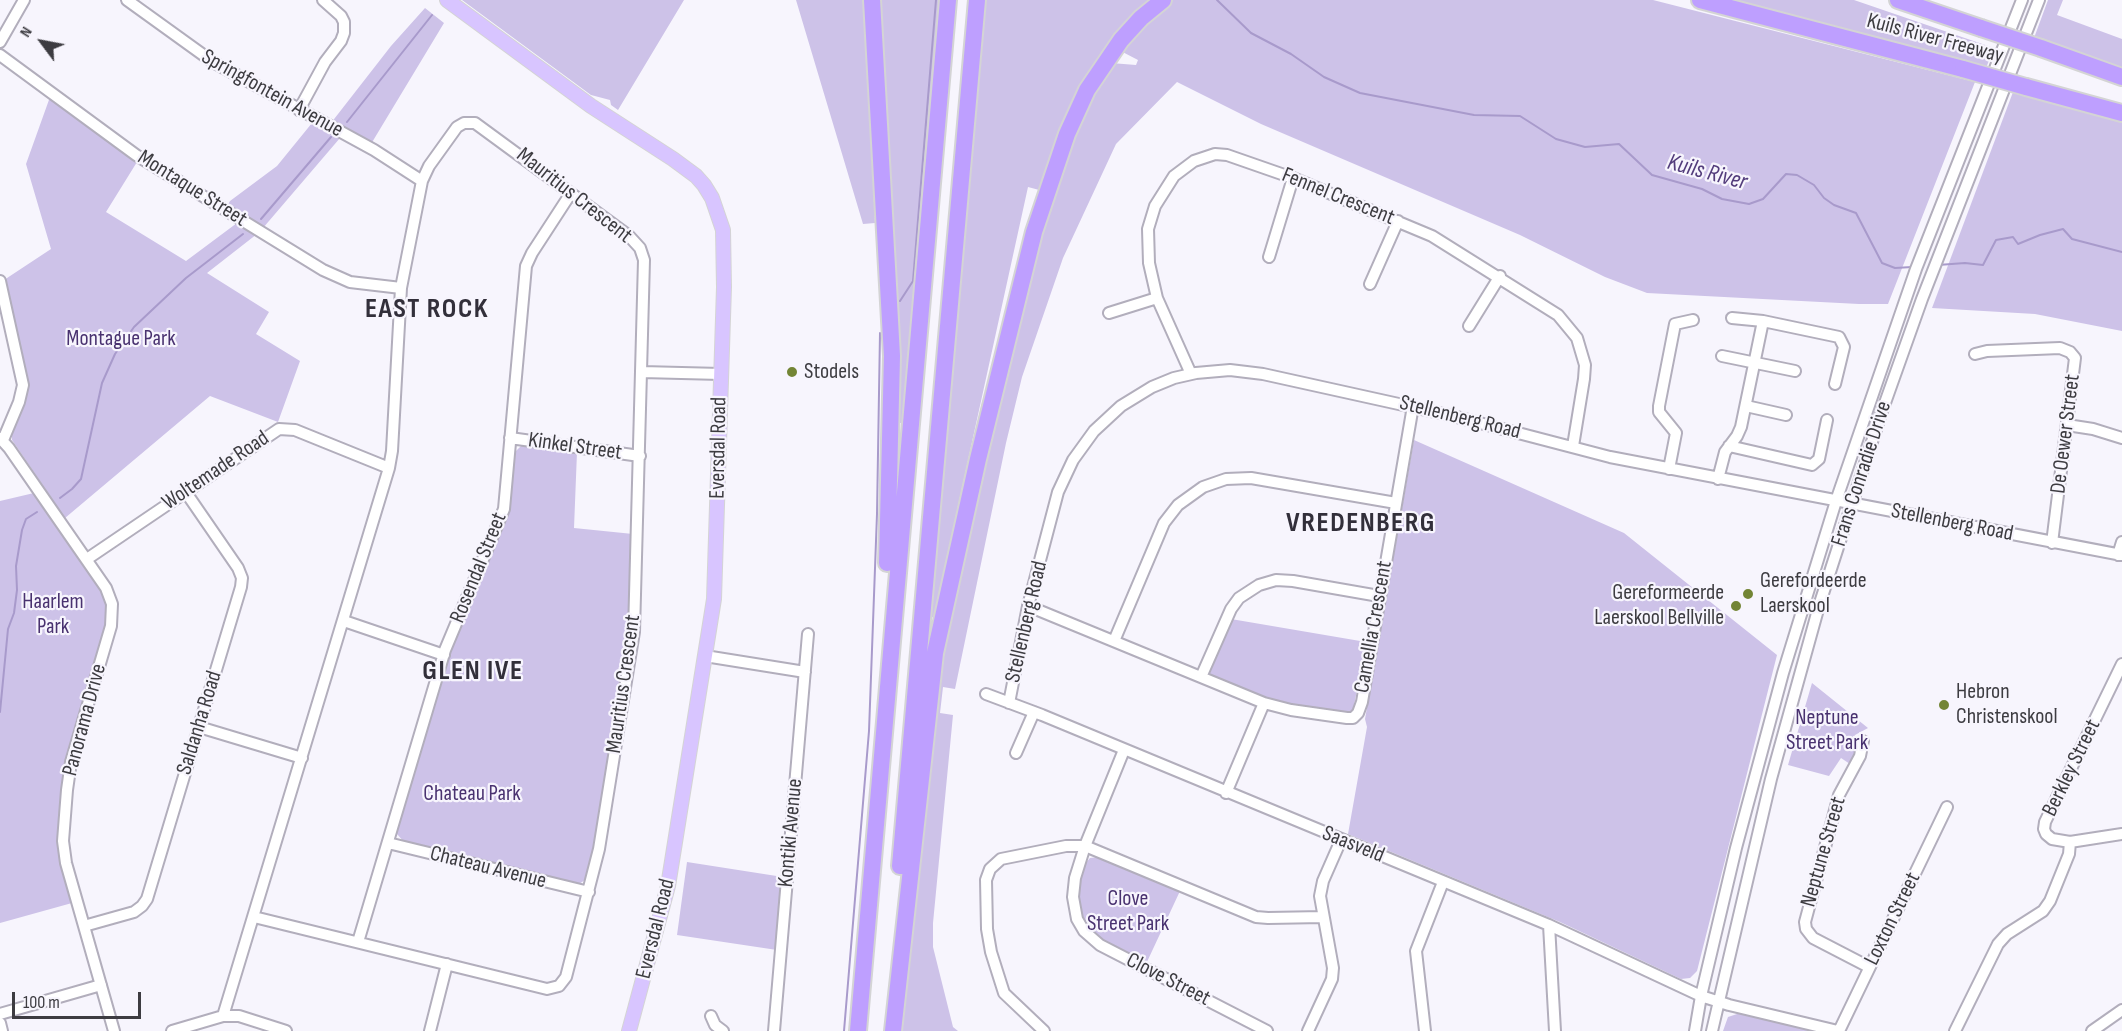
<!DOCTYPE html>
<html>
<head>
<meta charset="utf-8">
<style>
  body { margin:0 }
  #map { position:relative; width:2122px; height:1031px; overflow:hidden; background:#f7f5fd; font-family:"Sofia Sans Condensed",sans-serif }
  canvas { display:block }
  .north { position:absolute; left:12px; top:12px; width:60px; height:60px; -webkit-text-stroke:4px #f7f5fd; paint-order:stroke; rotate:302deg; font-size:16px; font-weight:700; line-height:24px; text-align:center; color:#3d3c41 }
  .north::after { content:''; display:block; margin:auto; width:21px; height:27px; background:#3d3c41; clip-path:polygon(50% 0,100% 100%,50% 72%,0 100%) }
  .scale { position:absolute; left:12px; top:992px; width:129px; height:27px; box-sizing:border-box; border:3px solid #3d3c41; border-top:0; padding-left:8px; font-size:18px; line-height:21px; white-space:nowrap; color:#3d3c41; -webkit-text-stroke:4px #f7f5fd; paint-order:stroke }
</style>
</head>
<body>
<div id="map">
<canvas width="2122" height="1031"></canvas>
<div class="north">N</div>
<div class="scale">100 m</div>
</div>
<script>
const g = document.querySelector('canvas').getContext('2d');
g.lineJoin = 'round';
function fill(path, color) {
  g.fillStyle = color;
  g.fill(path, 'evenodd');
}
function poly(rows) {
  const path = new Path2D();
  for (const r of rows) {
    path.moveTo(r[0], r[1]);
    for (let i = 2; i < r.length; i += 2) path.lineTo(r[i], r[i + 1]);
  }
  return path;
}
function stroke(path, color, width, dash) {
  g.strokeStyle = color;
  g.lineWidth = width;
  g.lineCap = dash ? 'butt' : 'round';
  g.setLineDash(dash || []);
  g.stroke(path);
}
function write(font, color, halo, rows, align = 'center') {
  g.font = font + ' "Sofia Sans Condensed",sans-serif';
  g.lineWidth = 4.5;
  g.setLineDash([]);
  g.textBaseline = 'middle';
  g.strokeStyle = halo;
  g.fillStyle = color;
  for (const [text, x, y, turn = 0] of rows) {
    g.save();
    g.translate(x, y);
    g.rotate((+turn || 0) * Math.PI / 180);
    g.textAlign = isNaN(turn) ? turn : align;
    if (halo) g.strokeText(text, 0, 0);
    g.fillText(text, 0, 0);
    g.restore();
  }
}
fill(poly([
  [462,0,684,0,618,110,611,105,610,100,591,95],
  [796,0,864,0,875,223,863,224],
  [879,0,940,0,904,423,898,423],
  [984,0,1653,0,1975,82,1888,304,1859,304,1647,293,1605,277,1520,235,1261,124,1177,82,1116,144,1063,258,1022,377,1006,443,955,689,943,687,940,713,953,715,933,923,933,947,953,1027,958,1031,901,1031,934,713,951,600,1043,224,1085,108,1111,63,1136,65,1138,60,1111,46,1043,191,1028,187,956,515,936,618,931,617],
  [1722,0,1854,0,1994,48,1986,68,1835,26,1828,28],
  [2048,0,2063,0,2057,15,2122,39,2122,69,2034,38],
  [425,8,444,23,371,144,331,123,391,46],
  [2013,92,2122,121,2122,331,2035,314,1932,308],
  [50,97,137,162,106,212,186,261,237,223,257,234,207,273,269,312,256,334,300,361,278,422,210,396,65,518,12,440,12,433,26,398,28,384,4,280,51,249,26,164],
  [312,123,340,138,263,228,227,206,230,201,277,166],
  [1414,440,1624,533,1777,655,1697,971,1690,978,1681,979,1560,922,1348,834,1367,727,1365,719],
  [522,445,577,452,574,528,633,534,629,643,589,874,585,880,579,884,404,842,397,834,396,828,450,651,506,515,514,453],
  [34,493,102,592,107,607,106,623,68,753,62,788,58,850,72,903,0,923,0,501],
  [1231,619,1366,642,1353,711,1348,714,1284,704,1208,675],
  [1812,683,1868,728,1855,735,1854,741,1857,752,1850,764,1841,758,1829,776,1788,765],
  [1099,857,1180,891,1146,964,1105,943,1088,929,1081,915,1077,901,1078,887,1084,865,1090,858],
  [687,862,783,877,777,950,677,935],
  [1740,1013,1816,1031,1723,1031,1728,1017]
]), '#cdc2e8');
stroke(poly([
  [1217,0,1251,33,1291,54,1324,77,1360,93,1474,115,1520,116,1556,139,1585,147,1619,144,1652,175,1702,189,1722,199,1749,204,1763,199,1786,174,1797,175,1814,185,1824,198,1834,205,1856,213,1882,263,1895,268,1912,267],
  [347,122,432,15],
  [261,219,331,137],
  [1938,265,1965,263,1983,265,1996,240,2013,237,2018,244,2040,235,2063,229,2072,239,2122,252],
  [900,301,913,281,936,0],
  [60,498,72,489,81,479,102,383,115,354,134,327,186,278,243,234],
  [0,712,8,629,14,613,17,590,16,566,22,530,26,519,37,512],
  [844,1031,869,731,877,514,880,333]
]), '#a89acb', 2);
const minor = poly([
  [127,0,213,62,374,150,422,181],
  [0,42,24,0],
  [0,55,136,155,323,270,350,282,401,288],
  [299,110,325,62,341,41,344,33,344,22,341,16,323,0],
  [1269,257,1293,178],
  [0,281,23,385,19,402,3,440],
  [1370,284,1398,221],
  [1109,313,1157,298],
  [1732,318,1763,321,1839,337,1844,347,1835,384],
  [1469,326,1500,276],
  [1975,354,1987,351,2060,348,2070,352,2075,358,2052,543],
  [1722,356,1795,371],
  [642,372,721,374],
  [1191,374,1157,298,1149,263,1148,229,1155,206,1174,176,1194,161,1215,154,1227,155,1293,178,1432,236,1558,315,1577,338,1585,365,1584,379,1573,446],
  [1746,406,1786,415],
  [2067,425,2093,429,2122,438],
  [0,438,9,448,106,588,112,604,111,626,71,762,67,790,63,841,66,863,114,1031],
  [510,438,640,456],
  [1729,446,1812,465,1819,459,1827,420],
  [1669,469,1676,433,1659,412,1659,406,1675,324,1693,320],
  [1718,479,1725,452,1737,436,1741,427,1763,321],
  [2118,555,2122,542],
  [87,559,279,429,295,430,389,468],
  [1028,606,1264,703,1291,710,1347,718,1353,718,1358,713,1362,702,1413,406],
  [344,621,444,655],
  [1114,641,1164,523,1178,505,1203,487,1226,479,1251,478,1396,503],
  [705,656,805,672],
  [2122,664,2045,822,2044,829,2046,834,2052,839,2070,842,2122,834],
  [1201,677,1231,609,1239,598,1259,585,1276,580,1293,581,1379,596],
  [986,694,1042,715,1549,925,1701,996,1729,1005,1838,1031],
  [1009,703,1028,606,1058,492,1073,460,1094,431,1121,406,1152,387,1174,378,1196,373,1230,370,1263,374,1453,416,1610,457,2122,555],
  [199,727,302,758],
  [1863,741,1860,756,1839,795,1805,922,1806,929,1813,938,1869,967],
  [1124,750,1085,846,1075,878,1073,897,1077,919,1084,931,1100,945,1267,1031],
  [1016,753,1034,712],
  [1226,793,1264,703],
  [388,843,589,892],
  [1549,925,1555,1031],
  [84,926,134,912,142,906,147,899,241,587,242,578,238,568,185,491],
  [358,942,445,650,504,509,526,266,532,253,571,193],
  [0,1014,101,985],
  [223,1016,389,468,392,451,401,288,422,181,429,166,457,127,464,123,475,123,629,236,640,248,644,260,634,632,599,849,566,977,559,986,547,989,254,917],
  [711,1016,715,1025,723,1031],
  [0,1023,2,1031],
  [172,1031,223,1016,239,1016,286,1031],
  [430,1031,447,964],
  [774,1031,808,634],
  [1044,1031,1004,993,991,952,987,929,986,880,990,869,1001,859,1066,846,1085,846,1256,917,1268,918,1323,917],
  [1308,1031,1332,979,1333,968,1320,896,1323,881,1341,840],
  [1425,1031,1416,951,1443,882],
  [1695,1031,1701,996,1736,848,1783,673,1836,501,1916,269,2022,0],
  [1712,1031,1771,779,1819,606,1880,417,1922,299,2039,0],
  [1839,1031,1947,807],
  [1955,1031,1998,944,2007,934,2043,911,2050,901,2069,854,2070,842],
  [2092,1031,2122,1010]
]);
const major = poly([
  [447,0,591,106,673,159,696,176,704,185,712,198,723,230,724,287,714,599,668,886,629,1031]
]);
const highway = poly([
  [872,0,892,356,887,563],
  [1700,0,1963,69],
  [1898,0,1981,28],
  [2041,48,2122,77],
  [2026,87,2122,113],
  [900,866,977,0],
  [858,1031,948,0],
  [893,1031,935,653,978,459,1034,232,1067,134,1087,90,1121,40,1141,18,1163,0]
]);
stroke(minor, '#b2aebc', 14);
stroke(major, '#d4d4d5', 16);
stroke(highway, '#d4d4d5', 20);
stroke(minor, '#fff', 10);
stroke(major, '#d8c5ff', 14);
stroke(highway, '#be9fff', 16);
const highwayBridge = poly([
  [1981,28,2041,48],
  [1963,69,2026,87]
]);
stroke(highwayBridge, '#d4d4d5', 20, []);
stroke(highwayBridge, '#be9fff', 16);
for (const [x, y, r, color] of [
  [792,372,6,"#738535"],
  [1748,594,6,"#738535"],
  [1736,606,6,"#738535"],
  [1944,705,6,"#738535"]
]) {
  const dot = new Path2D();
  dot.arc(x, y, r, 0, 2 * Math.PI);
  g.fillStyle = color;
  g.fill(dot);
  stroke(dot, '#f7f5fd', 2);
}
write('22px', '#3d3c41', '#f7f5fd', [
  ["Kuils River Freeway",1935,39,15],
  ["Springfontein Avenue",272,94,29],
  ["Montaque Street",192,189,32],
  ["Mauritius Crescent",574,196,38],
  ["Fennel Crescent",1338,197,22],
  ["Stellenberg Road",1460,418,14],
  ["De Oewer Street",2066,434,-83],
  ["Kinkel Street",575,447,8],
  ["Eversdal Road",719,448,-89],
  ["Woltemade Road",216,471,-34],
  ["Frans Conradie Drive",1862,474,-72],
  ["Stellenberg Road",1952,523,11],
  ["Rosendal Street",479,568,-68],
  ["Stellenberg Road",1027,622,-77],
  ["Camellia Crescent",1374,627,-80],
  ["Mauritius Crescent",624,684,-82],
  ["Panorama Drive",85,720,-75],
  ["Saldanha Road",200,723,-73],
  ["Berkley Street",2072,768,-64],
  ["Kontiki Avenue",791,833,-85],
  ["Saasveld",1353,845,22],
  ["Neptune Street",1824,852,-74],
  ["Chateau Avenue",488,868,14],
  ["Loxton Street",1893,919,-64],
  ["Eversdal Road",656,929,-76],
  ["Clove Street",1168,980,27]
]);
write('22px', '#493270', '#f7f5fd', [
  ["Montague Park",121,339],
  ["Haarlem",53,602],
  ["Park",53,627],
  ["Neptune",1827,718],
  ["Street Park",1827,743],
  ["Chateau Park",472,794],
  ["Clove",1128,899],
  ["Street Park",1128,924]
]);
write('22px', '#3d3c41', '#f7f5fd', [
  ["Stodels",804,372],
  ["Gerefordeerde",1760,581],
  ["Laerskool",1760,606],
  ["Gereformeerde",1724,593,"right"],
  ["Laerskool Bellville",1724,618,"right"],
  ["Hebron",1956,692],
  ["Christenskool",1956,717]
], 'left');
write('italic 24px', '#533d7c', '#f7f5fd', [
  ["Kuils River",1707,173,15]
]);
g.letterSpacing = '1.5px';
write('bold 28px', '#322f3a', '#f7f5fd', [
  ["EAST ROCK",427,310],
  ["VREDENBERG",1361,524],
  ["GLEN IVE",473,672]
]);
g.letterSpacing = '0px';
</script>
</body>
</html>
